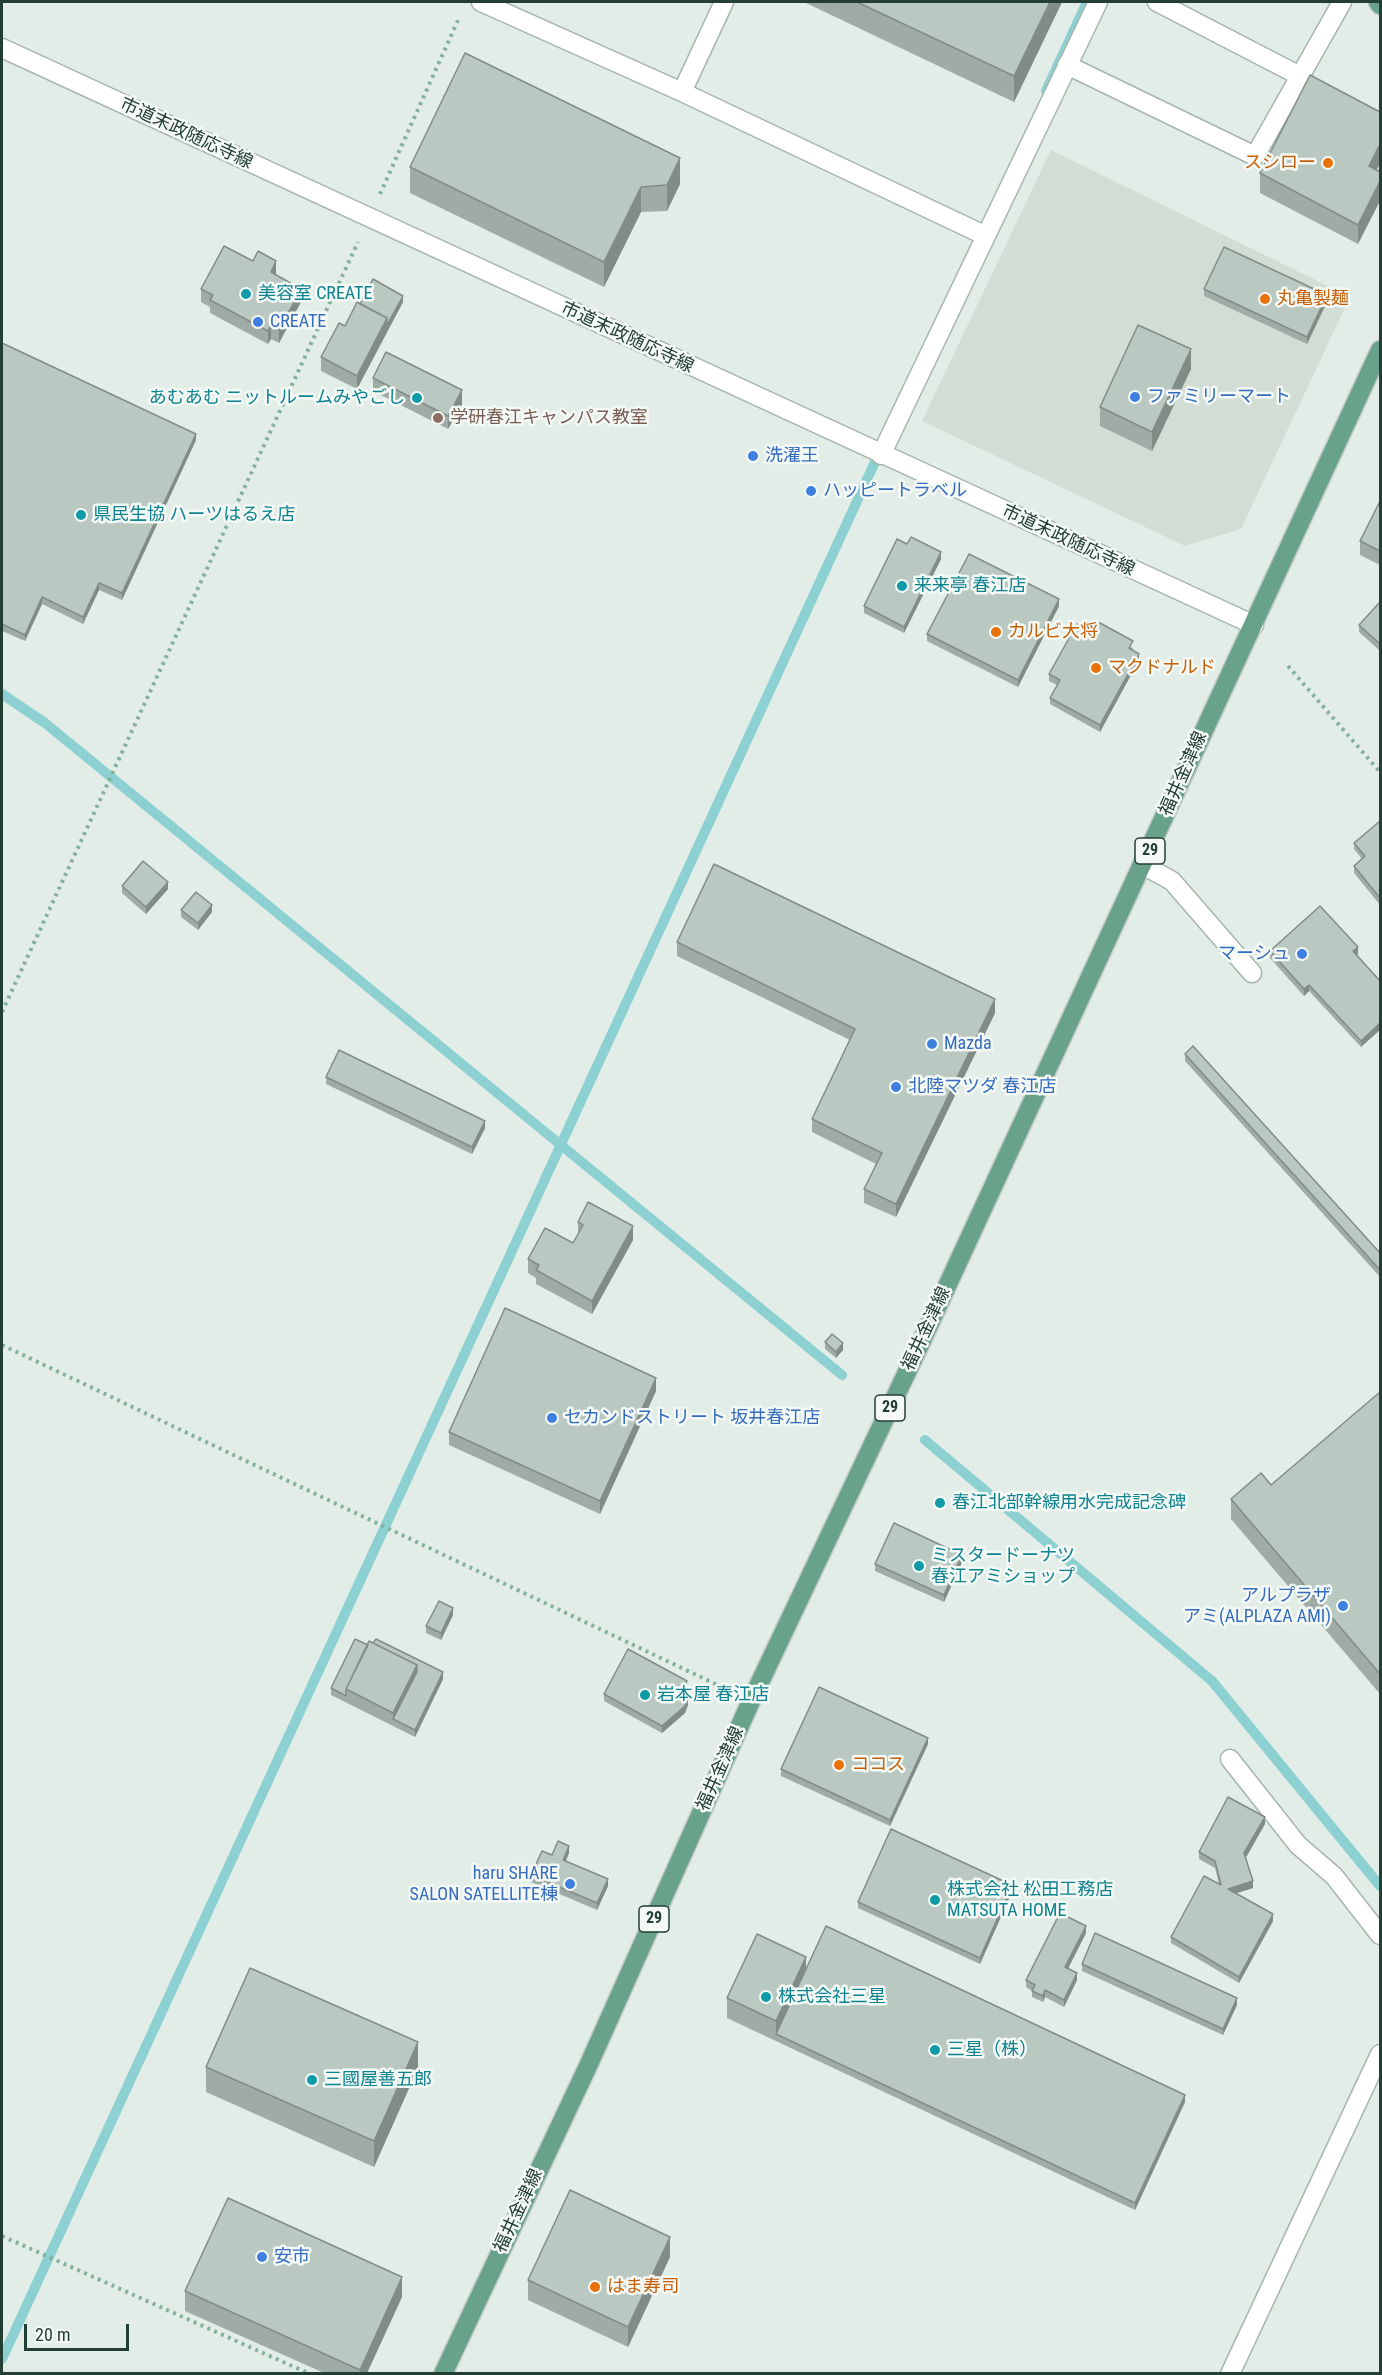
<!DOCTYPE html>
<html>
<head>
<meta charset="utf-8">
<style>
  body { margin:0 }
  #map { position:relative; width:1382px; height:2375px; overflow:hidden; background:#e3ede7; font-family:"Roboto Condensed",sans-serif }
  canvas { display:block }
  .frame { position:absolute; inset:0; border:3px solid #233e33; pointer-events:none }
  .scale { position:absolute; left:24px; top:2324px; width:105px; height:27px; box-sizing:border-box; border:3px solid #233e33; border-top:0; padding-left:8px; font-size:18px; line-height:21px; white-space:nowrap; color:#233e33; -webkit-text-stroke:4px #f4f9f6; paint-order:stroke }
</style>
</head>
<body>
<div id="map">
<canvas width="1382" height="2375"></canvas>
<div class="frame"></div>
<div class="scale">20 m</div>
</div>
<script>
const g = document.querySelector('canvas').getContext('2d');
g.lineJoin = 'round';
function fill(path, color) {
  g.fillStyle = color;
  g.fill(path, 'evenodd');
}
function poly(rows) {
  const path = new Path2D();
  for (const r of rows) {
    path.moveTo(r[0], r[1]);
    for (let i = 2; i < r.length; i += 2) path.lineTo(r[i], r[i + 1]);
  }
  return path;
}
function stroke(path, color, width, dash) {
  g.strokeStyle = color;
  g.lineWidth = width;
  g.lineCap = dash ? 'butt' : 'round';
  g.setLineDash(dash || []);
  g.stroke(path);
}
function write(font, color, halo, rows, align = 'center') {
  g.font = font + ' "Roboto Condensed","Noto Sans JP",sans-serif';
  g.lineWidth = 5;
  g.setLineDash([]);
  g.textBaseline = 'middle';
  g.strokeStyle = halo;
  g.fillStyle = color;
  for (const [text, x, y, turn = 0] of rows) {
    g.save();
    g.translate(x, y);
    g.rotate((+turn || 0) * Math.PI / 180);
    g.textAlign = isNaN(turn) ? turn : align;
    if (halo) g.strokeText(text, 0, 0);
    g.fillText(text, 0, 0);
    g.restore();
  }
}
fill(poly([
  [1051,150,1350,297,1241,529,1185,546,922,421]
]), '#d2ddd6');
stroke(poly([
  [1046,91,1087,2],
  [2,694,45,723,842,1375],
  [925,1440,1212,1681,1380,1886],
  [2,2359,881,449]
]), '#8cd0d1', 10);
const minor = poly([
  [481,2,682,92,984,235],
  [1157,2,1300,76],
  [2,48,1254,625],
  [1067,65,1255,156,1342,2],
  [682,92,724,2],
  [881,455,1098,2],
  [1143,865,1172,881,1252,973],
  [1230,1759,1298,1845,1334,1876,1380,1935],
  [1230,2374,1380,2054]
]);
const major = poly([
  [1378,2,1380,5],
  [443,2374,589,2064,751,1701,917,1351,1380,350]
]);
stroke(minor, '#a6b5ad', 21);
stroke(major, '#c1c9c6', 21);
stroke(poly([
  [380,194,459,18],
  [1288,666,1380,772],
  [2,1012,358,242],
  [2,1345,726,1689],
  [2,2236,310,2374]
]), '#84b09c', 4, [3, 4.5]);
stroke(minor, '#fff', 18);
stroke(major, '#69a28b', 18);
fill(poly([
  [804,2,1062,2,1014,102],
  [1380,163,1377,170,1358,244,1260,193,1260,173],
  [410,167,680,184,667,211,641,212,604,287,410,193],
  [276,275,301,302,279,343,271,339,268,344,210,313,210,307,201,302,201,289],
  [1204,289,1327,302,1307,344,1204,296],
  [403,302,357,389,321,371,321,357,360,304],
  [2,343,196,440,122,600,99,590,83,624,42,604,25,641,2,631],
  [1191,369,1152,451,1100,426,1100,407],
  [373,378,462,404,448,429,373,391],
  [1380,501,1380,565,1360,555,1360,541],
  [907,544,941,559,904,633,864,613,864,606],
  [1380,602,1380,651,1359,632,1359,625],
  [1059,606,1018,687,927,641,927,634],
  [1094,633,1133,648,1132,650,1139,660,1100,732,1050,704,1050,698,1057,685,1049,681,1049,674],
  [1380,821,1380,905,1354,873,1354,866,1362,859,1354,849,1354,843],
  [122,886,168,889,146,914,122,893],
  [181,910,212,912,198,930,181,917],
  [677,942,995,1013,896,1217,864,1203,864,1189,876,1164,812,1132,812,1119,850,1040,677,956],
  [1270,951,1358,954,1356,955,1380,981,1361,1047,1309,991,1304,996,1270,958],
  [1185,1054,1380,1253,1380,1277,1185,1061],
  [326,1077,485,1128,472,1154,326,1084],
  [578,1222,633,1240,592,1314,536,1284,536,1278,528,1273,528,1259,573,1243,578,1235],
  [825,1342,843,1350,836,1358,825,1349],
  [656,1391,600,1514,449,1445,449,1432],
  [1380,1392,1380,1694,1231,1519,1231,1499,1271,1485],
  [962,1562,944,1602,875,1571,875,1564],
  [453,1615,441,1640,426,1633,426,1626],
  [443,1679,415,1737,331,1695,331,1688],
  [687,1688,683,1696,688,1705,685,1713,662,1733,604,1701,604,1694],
  [928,1744,890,1826,781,1776,781,1769],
  [1265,1824,1246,1858,1253,1888,1236,1893,1273,1921,1239,1983,1171,1943,1171,1937,1219,1884,1215,1868,1199,1859,1199,1852],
  [569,1853,566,1861,608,1886,597,1910,531,1882,531,1875],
  [1012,1892,980,1964,858,1908,858,1902],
  [1086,1933,1068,1969,1077,1980,1064,2007,1045,1997,1043,2002,1032,1997,1032,1991,1026,1987,1026,1980],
  [1082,1964,1237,2005,1223,2035,1082,1971],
  [806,1969,1185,2102,1135,2210,727,2018,727,1998],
  [206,2067,418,2068,374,2167,206,2092],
  [670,2257,628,2347,528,2300,528,2280],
  [185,2291,402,2297,367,2373,324,2373,185,2311]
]), '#9faca5');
fill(poly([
  [1050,2,1062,2,1014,102,1014,76],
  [1380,144,1380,163,1369,185,1369,166],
  [680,158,680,184,667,211,667,185],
  [1380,181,1380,201,1358,244,1358,225],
  [641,187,641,212,604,287,604,262],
  [276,261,276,275,271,272],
  [301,289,301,302,279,343,279,330],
  [1327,295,1327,302,1307,344,1307,337],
  [403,296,403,302,357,389,357,376,387,318],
  [271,325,271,339,268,344,268,331],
  [1191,349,1191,369,1152,451,1152,432],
  [462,390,462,404,448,429,448,416],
  [196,434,196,440,122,600,122,593],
  [941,552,941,559,904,633,904,627],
  [99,583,99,590,83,624,83,617],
  [42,597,42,604,25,641,25,635],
  [1059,599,1059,606,1018,687,1018,680],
  [1139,654,1139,660,1100,732,1100,725],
  [168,882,168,889,146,914,146,907],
  [212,905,212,912,198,930,198,923],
  [1358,947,1358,954,1353,958,1353,951],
  [1309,985,1309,991,1304,996,1304,989],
  [995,999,995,1013,896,1217,896,1204],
  [1380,1023,1380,1030,1361,1047,1361,1041],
  [485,1121,485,1128,472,1154,472,1147],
  [633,1226,633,1240,592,1314,592,1301],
  [843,1343,843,1350,836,1358,836,1352],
  [656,1378,656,1391,600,1514,600,1501],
  [962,1555,962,1562,944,1602,944,1595],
  [453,1608,453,1615,441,1640,441,1633],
  [417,1665,417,1679,393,1719,393,1713],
  [443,1672,443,1679,415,1737,415,1730],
  [687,1681,687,1688,680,1701,680,1694],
  [688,1698,688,1705,685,1713,662,1733,662,1726],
  [928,1738,928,1744,890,1826,890,1820],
  [1265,1817,1265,1824,1244,1860,1244,1853],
  [569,1846,569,1853,563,1867,563,1860],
  [608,1879,608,1886,597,1910,597,1903],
  [1253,1881,1253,1888,1228,1896,1228,1889],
  [1012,1885,1012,1892,980,1964,980,1958],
  [1273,1914,1273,1921,1239,1983,1239,1977],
  [1086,1926,1086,1933,1065,1974,1065,1967],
  [806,1957,806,1976,776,2034,776,2021],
  [1077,1973,1077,1980,1064,2007,1064,2000],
  [1045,1990,1045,1997,1043,2002,1043,1996],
  [1237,1998,1237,2005,1223,2035,1223,2029],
  [418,2042,418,2068,374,2167,374,2141],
  [1185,2095,1185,2102,1135,2210,1135,2203],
  [670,2237,670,2257,628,2347,628,2327],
  [402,2277,402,2297,367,2373,360,2373,360,2370]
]), '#828c86');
const building = poly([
  [857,2,1050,2,1014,76,857,2],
  [465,53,680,158,667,185,641,187,604,262,410,167,465,53],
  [1310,75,1380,112,1380,144,1369,166,1380,172,1380,181,1358,225,1260,173,1310,75],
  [224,246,253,261,258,251,276,261,271,272,301,289,279,330,271,325,268,331,210,300,213,295,201,289,224,246],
  [1224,247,1327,295,1307,337,1204,289,1224,247],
  [373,279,403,296,387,325,387,318,360,304,373,279],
  [357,302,387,318,357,376,321,357,339,323,345,326,357,302],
  [1138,325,1191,349,1152,432,1100,407,1138,325],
  [2,343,196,434,122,593,99,583,83,617,42,597,25,635,2,624,2,343],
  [386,352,462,390,448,416,373,378,386,352],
  [1380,501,1380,551,1360,541,1380,501],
  [911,537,941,552,904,627,864,606,897,539,907,544,911,537],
  [969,554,1059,599,1018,680,927,634,969,554],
  [1380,602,1380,644,1359,625,1380,602],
  [1100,623,1133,641,1129,648,1139,654,1100,725,1050,698,1060,680,1049,674,1077,624,1094,633,1100,623],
  [1380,821,1380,898,1354,866,1365,856,1354,843,1380,821],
  [143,861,168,882,146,907,122,886,143,861],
  [714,864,995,999,896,1204,864,1189,882,1153,812,1119,855,1029,677,942,714,864],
  [196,892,212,905,198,923,181,910,196,892],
  [1320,906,1358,947,1353,951,1380,981,1380,1023,1361,1041,1309,985,1304,989,1270,951,1320,906],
  [1193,1046,1380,1253,1380,1270,1185,1054,1193,1046],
  [339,1050,485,1121,472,1147,326,1077,339,1050],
  [588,1202,633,1226,592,1301,536,1270,539,1265,528,1259,545,1228,573,1243,583,1225,578,1222,588,1202],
  [505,1308,656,1378,600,1501,449,1432,505,1308],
  [832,1334,843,1343,836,1352,825,1342,832,1334],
  [1380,1392,1380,1674,1231,1499,1261,1473,1271,1485,1380,1392],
  [894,1523,962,1555,944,1595,875,1564,894,1523],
  [439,1601,453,1608,441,1633,426,1626,439,1601],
  [355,1639,368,1645,346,1689,346,1696,331,1688,355,1639],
  [376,1639,443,1672,415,1730,393,1719,417,1672,417,1665,373,1643,376,1639],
  [369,1641,417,1665,393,1713,346,1689,369,1641],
  [628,1649,687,1681,680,1694,688,1698,685,1706,662,1726,604,1694,628,1649],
  [819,1687,928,1738,890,1820,781,1769,819,1687],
  [1228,1797,1265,1817,1244,1853,1253,1881,1228,1889,1273,1914,1239,1977,1171,1937,1204,1876,1221,1885,1215,1861,1199,1852,1228,1797],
  [891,1829,1012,1885,980,1958,858,1902,891,1829],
  [558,1841,569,1846,563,1860,608,1879,597,1903,531,1875,542,1851,552,1855,558,1841],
  [1060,1913,1086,1926,1065,1967,1077,1973,1064,2000,1045,1990,1043,1996,1032,1991,1035,1985,1026,1980,1060,1913],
  [826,1926,1185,2095,1135,2203,776,2034,826,1926],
  [1095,1933,1237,1998,1223,2029,1082,1964,1095,1933],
  [757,1934,806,1957,776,2021,727,1998,757,1934],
  [250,1968,418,2042,374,2141,206,2067,250,1968],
  [570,2190,670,2237,628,2327,528,2280,570,2190],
  [228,2198,402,2277,360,2370,185,2291,228,2198]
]);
fill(building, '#b9c8c0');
stroke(building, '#828c86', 1.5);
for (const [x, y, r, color] of [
  [1328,163,6,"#e8710a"],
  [246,294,6,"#0f9aa8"],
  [1265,299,6,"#e8710a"],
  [258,322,6,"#3f7fe0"],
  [1135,397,6,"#3f7fe0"],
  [417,398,6,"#0f9aa8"],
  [438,418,6,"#8d6e63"],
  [753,456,6,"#3f7fe0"],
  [811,491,6,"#3f7fe0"],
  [81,515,6,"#0f9aa8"],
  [902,586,6,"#0f9aa8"],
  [996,632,6,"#e8710a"],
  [1096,668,6,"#e8710a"],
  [1302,954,6,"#3f7fe0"],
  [932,1044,6,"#3f7fe0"],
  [896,1087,6,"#3f7fe0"],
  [552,1418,6,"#3f7fe0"],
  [940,1503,6,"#0f9aa8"],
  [919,1566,6,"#0f9aa8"],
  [1343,1606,6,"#3f7fe0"],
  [645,1695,6,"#0f9aa8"],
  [839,1765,6,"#e8710a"],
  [570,1884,6,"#3f7fe0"],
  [935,1900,6,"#0f9aa8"],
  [766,1997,6,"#0f9aa8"],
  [935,2050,6,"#0f9aa8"],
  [312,2080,6,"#0f9aa8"],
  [262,2257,6,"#3f7fe0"],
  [595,2287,6,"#e8710a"]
]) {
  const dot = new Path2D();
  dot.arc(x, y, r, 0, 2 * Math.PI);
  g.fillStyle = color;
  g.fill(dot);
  stroke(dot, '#f4f9f6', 2);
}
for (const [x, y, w] of [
  [1150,851,30],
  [890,1408,30],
  [654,1919,30]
]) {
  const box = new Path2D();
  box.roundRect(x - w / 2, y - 13, w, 26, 4.5);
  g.fillStyle = '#f4f9f6';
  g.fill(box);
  stroke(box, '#233e33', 1.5);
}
write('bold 16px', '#233e33', null, [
  ["29",1150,851],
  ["29",890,1408],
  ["29",654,1919]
]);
write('18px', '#233e33', '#f4f9f6', [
  ["市道末政随応寺線",186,134,25],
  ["市道末政随応寺線",627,338,25],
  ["市道末政随応寺線",1068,541,25],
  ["福井金津線",1184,774,-66],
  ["福井金津線",927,1329,-65],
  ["福井金津線",721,1769,-66],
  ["福井金津線",519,2211,-65]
]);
write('18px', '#c56008', '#f4f9f6', [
  ["スシロー",1316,163,"right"],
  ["丸亀製麺",1277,299],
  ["カルビ大将",1008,632],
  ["マクドナルド",1108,668],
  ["ココス",851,1765],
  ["はま寿司",607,2287]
], 'left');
write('18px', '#0d838f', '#f4f9f6', [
  ["美容室 CREATE",258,294],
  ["あむあむ ニットルームみやごし",405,398,"right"],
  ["県民生協 ハーツはるえ店",93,515],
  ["来来亭 春江店",914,586],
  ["春江北部幹線用水完成記念碑",952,1503],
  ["ミスタードーナツ",931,1556],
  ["春江アミショップ",931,1577],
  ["岩本屋 春江店",657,1695],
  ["株式会社 松田工務店",947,1890],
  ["MATSUTA HOME",947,1911],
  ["株式会社三星",778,1997],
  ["三星（株）",947,2050],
  ["三國屋善五郎",324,2080]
], 'left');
write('18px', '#366cbe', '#f4f9f6', [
  ["CREATE",270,322],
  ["ファミリーマート",1147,397],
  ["洗濯王",765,456],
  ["ハッピートラベル",823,491],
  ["マーシュ",1290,954,"right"],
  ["Mazda",944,1044],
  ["北陸マツダ 春江店",908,1087],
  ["セカンドストリート 坂井春江店",564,1418],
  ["アルプラザ",1331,1596,"right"],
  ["アミ(ALPLAZA AMI)",1331,1617,"right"],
  ["haru SHARE",558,1874,"right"],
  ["SALON SATELLITE棟",558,1895,"right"],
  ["安市",274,2257]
], 'left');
write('18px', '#785e54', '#f4f9f6', [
  ["学研春江キャンパス教室",450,418]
], 'left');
</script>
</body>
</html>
